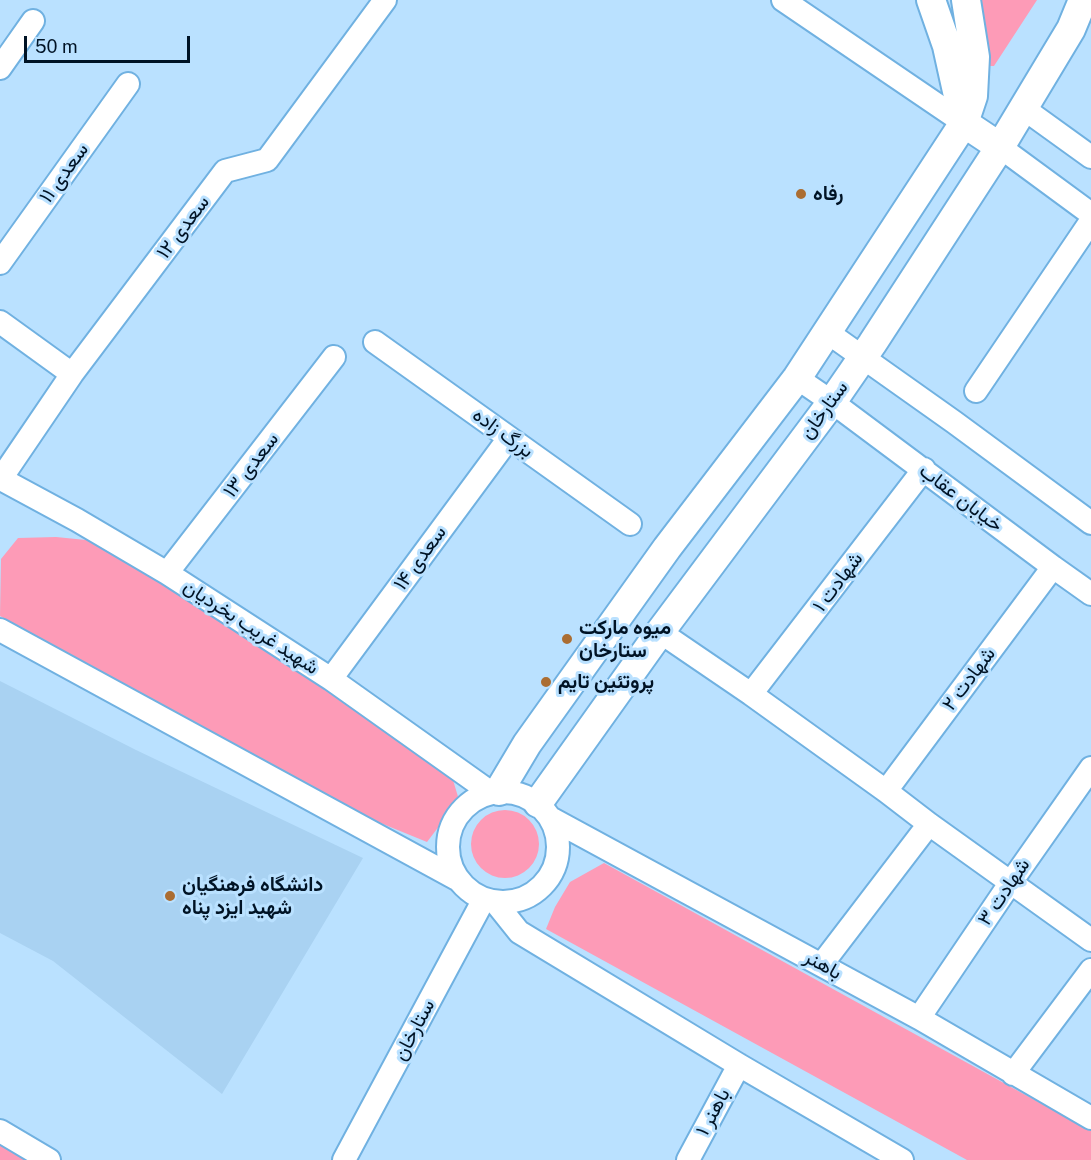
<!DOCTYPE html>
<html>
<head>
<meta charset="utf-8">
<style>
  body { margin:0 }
  #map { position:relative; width:1091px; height:1160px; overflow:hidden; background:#bae1ff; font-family:"Public Sans",sans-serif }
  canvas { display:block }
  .scale { position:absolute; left:24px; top:36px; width:166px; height:27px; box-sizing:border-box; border:3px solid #001325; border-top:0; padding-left:8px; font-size:18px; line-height:21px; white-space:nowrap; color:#001325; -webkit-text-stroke:4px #bae1ff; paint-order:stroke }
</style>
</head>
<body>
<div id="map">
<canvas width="1091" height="1160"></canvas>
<div class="scale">50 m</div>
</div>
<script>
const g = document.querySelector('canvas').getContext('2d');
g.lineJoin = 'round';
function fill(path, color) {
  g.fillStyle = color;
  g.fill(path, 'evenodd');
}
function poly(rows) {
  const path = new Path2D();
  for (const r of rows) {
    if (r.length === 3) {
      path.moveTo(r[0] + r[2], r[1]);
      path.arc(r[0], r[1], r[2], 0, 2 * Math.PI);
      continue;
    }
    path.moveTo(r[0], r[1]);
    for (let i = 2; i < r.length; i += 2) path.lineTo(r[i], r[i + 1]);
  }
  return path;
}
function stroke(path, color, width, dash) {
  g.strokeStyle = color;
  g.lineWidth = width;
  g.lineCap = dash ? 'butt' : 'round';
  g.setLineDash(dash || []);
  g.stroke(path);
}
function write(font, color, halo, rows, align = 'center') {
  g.font = font + ' "Public Sans",Vazirmatn,sans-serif';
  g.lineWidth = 6;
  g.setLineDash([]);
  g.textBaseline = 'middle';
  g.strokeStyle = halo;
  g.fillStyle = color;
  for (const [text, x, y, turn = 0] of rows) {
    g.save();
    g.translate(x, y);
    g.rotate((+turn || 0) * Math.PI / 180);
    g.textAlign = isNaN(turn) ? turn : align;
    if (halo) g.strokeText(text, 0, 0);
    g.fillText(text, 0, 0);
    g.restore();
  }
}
fill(poly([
  [0,681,136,750,363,858,222,1094,53,961,0,933]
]), '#a9d2f2');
fill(poly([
  [969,0,1037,0,994,66,985,66],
  [56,537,96,541,450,770,459,800,427,842,378,822,0,616,1,559,18,538],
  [505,844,34],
  [604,863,1091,1131,1091,1160,967,1160,546,929,555,907,570,882],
  [0,1143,29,1160,0,1160]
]), '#fd9bb7');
const minor = poly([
  [783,0,964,123],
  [0,68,33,21],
  [1023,108,1091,157],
  [1000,147,1091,214],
  [0,263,128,84],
  [0,322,72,374],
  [827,332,954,422,1091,523],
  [375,342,630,524],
  [797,378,832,402,1053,567,1091,594],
  [976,391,1091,221],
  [1,479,77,520,167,573,331,679,490,792],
  [0,480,72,374,225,171,267,160,385,0],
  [167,573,334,357],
  [0,630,457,879],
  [660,632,751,694,886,791,929,824,1091,940],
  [331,679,509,438],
  [751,694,924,469],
  [886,791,1053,567],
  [503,847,55],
  [552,819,919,1018,1091,1118],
  [495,902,519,932,739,1065,902,1160],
  [822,964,929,824],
  [919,1018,1011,882,1091,768],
  [1013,1074,1091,970],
  [0,1131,49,1160],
  [344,1160,484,899],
  [688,1160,739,1065]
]);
const major = poly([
  [931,0,947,46,964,123,1000,147],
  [499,791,527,744,667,548,797,378,964,123,973,96,975,57,966,0],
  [538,803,660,632,832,402,872,344,1000,147,1071,29,1083,0]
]);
stroke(minor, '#70b1e1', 26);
stroke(major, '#70b1e1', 32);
stroke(minor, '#fff', 22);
stroke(major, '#fff', 28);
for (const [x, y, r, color] of [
  [801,194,6,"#ab6d32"],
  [567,639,6,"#ab6d32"],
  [546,682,6,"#ab6d32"],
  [170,896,6,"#ab6d32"]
]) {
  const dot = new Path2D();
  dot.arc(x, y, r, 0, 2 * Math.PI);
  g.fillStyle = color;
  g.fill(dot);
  stroke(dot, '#bae1ff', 2);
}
write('20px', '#001325', '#bae1ff', [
  ["سعدی ۱۱",64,173,-54],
  ["سعدی ۱۲",183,227,-53],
  ["ستارخان",824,410,-54],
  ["بزرگ زاده",503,433,36],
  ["سعدی ۱۳",251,465,-52],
  ["خیابان عقاب",961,498,37],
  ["سعدی ۱۴",420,558,-54],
  ["شهادت ۱",838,582,-53],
  ["شهید غریب بخردیان",251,627,33],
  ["شهادت ۲",969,679,-53],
  ["شهادت ۳",1004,892,-56],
  ["باهنر",823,965,29],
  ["ستارخان",414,1030,-62],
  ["باهنر ۱",713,1112,-62]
]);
write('bold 20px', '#001325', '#bae1ff', [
  ["رفاه",813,194],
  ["میوه مارکت",579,628],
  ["ستارخان",579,651],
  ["پروتئین تایم",558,682],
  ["دانشگاه فرهنگیان",182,885],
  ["شهید ایزد پناه",182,908]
], 'left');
</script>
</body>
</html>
